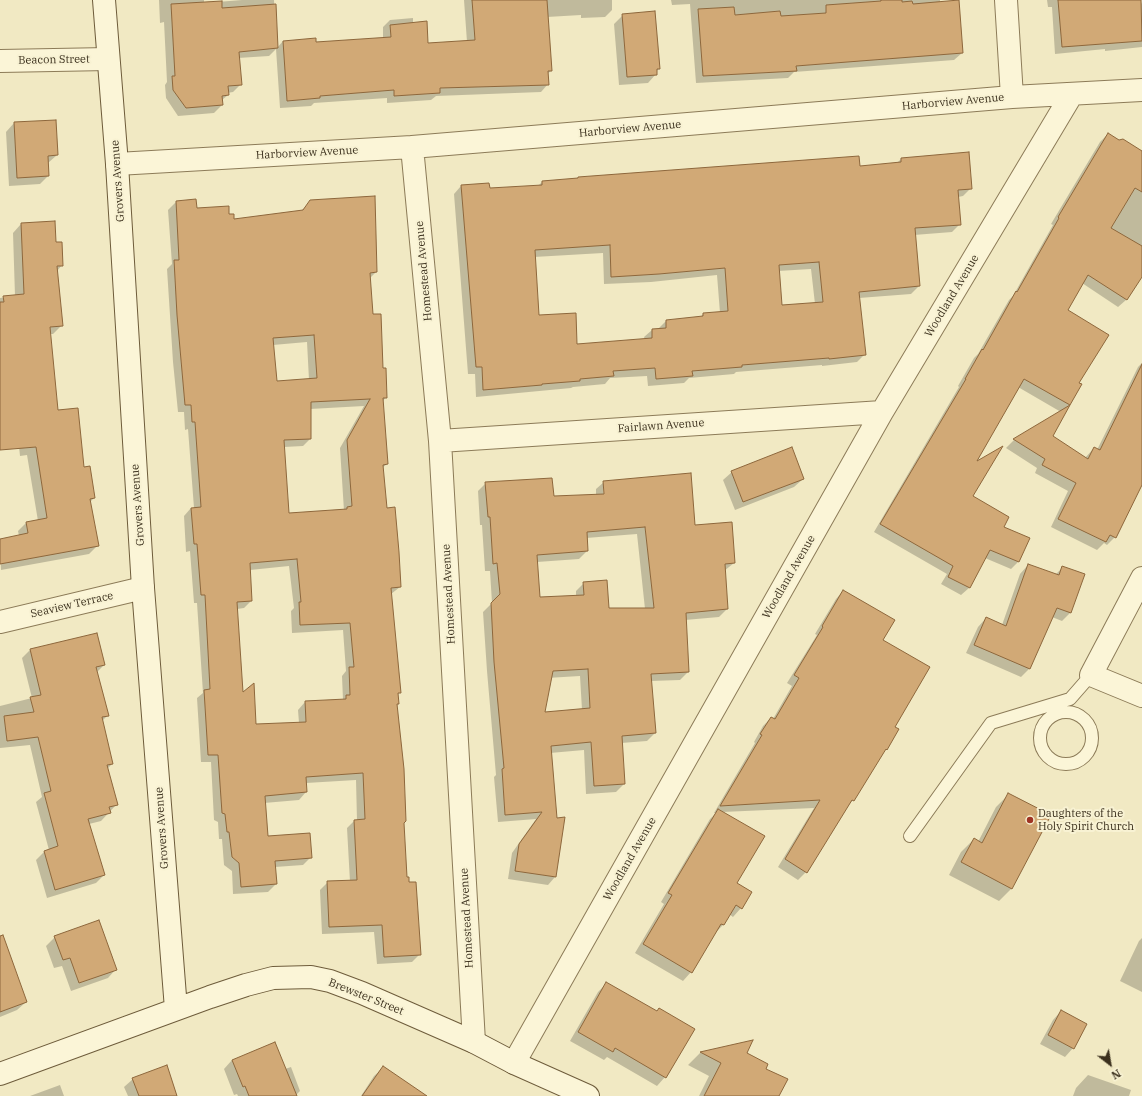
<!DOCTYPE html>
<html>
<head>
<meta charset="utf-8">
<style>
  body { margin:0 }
  #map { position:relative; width:1142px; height:1096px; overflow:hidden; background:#f1e9c3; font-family:"IBM Plex Serif",serif }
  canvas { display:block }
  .north { position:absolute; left:1090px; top:1044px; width:40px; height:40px; -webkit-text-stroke:3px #f8f2d3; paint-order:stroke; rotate:149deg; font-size:11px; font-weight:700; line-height:16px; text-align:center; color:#3b301d }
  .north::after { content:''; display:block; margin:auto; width:14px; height:18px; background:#3b301d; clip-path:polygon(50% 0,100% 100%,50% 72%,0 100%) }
</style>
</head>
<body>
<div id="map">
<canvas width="1142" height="1096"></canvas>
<div class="north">N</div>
</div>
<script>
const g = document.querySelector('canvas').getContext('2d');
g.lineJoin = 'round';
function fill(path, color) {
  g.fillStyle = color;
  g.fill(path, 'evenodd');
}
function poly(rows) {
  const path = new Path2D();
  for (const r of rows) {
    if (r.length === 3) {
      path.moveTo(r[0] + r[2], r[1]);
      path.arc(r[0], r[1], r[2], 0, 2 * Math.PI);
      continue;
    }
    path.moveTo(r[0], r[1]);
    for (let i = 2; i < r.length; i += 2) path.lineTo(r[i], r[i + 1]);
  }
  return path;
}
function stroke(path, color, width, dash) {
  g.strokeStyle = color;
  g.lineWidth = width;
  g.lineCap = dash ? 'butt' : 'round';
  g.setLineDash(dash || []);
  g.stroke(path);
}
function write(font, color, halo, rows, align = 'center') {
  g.font = font + ' "IBM Plex Serif",serif';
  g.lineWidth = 4;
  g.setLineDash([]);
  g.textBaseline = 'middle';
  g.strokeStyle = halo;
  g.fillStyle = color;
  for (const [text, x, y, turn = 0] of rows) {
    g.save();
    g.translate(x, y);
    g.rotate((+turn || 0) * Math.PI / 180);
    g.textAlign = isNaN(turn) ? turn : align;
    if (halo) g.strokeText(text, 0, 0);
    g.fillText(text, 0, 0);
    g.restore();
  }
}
fill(poly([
  [159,0,204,0,204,3,242,0,274,0,277,48,283,41,315,43,383,38,383,27,390,20,413,18,413,23,428,44,467,42,464,0,612,0,612,10,605,17,581,18,581,15,547,17,551,71,547,74,548,84,541,92,436,96,431,100,387,103,387,98,314,103,311,106,280,108,276,49,269,56,238,58,240,85,233,92,227,93,228,95,222,100,222,105,214,113,178,116,166,98,165,85,167,82,164,22,160,23],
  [671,0,940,0,940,3,958,2,962,53,954,60,794,72,788,78,696,83,690,4,672,5],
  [1047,0,1140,0,1142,4,1142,47,1105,51,1105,49,1055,54,1052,7,1048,7],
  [623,15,659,69,656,71,656,74,648,83,619,85,614,24],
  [55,121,57,155,48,163,48,176,40,184,9,186,6,132,14,123],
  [1108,134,1142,152,1142,275,1126,300,1118,307,1082,283,1067,310,1078,383,1081,385,1051,437,1085,458,1094,448,1097,450,1138,367,1142,363,1142,484,1115,537,1107,545,1104,543,1097,550,1051,527,1068,491,1035,473,1037,468,1006,448,1014,440,1061,412,1018,387,975,464,972,496,1002,527,1018,562,1011,569,985,558,969,588,961,595,941,584,947,574,874,532,959,387,958,386,974,358,978,354,1009,300,1013,296,1053,225,1051,224,1100,142],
  [901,159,971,188,963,196,958,197,960,224,952,232,914,235,919,286,911,294,859,298,865,354,857,362,822,366,822,365,736,372,734,374,689,378,684,383,648,386,647,376,610,378,605,384,573,387,571,388,476,397,475,374,468,374,454,194,461,186,489,190,538,186,542,182,578,178,859,168,897,163],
  [603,253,604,284,651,282,717,275,720,313,703,314,700,318,666,321,658,329,652,330,644,337,645,340,577,345,538,316,534,257],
  [811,269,815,304,781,307,778,271],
  [311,201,376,272,370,278,372,315,383,369,386,397,383,401,387,464,382,468,386,509,400,587,391,594,400,692,397,695,398,704,396,706,406,878,420,954,412,962,377,964,374,932,322,934,320,890,328,882,350,882,347,828,354,821,357,821,356,780,306,783,306,792,299,800,264,803,267,837,311,857,303,865,275,867,276,884,268,892,233,894,232,871,224,865,222,839,219,839,218,822,214,820,211,762,201,762,197,698,203,693,197,603,194,603,190,551,186,552,184,516,191,508,194,508,188,429,185,430,184,412,178,412,173,362,167,269,172,264,168,210,176,202,196,209,228,215,234,220,301,211],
  [307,342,309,380,276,382,273,345],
  [364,406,340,448,344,511,288,514,284,447,303,446,310,439,310,409],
  [289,566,294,608,291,611,292,633,343,630,346,671,342,676,343,700,305,702,298,710,299,723,255,725,242,694,237,609,244,608,251,601,250,570],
  [21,224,55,244,62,265,57,271,62,325,53,334,50,334,57,411,83,469,94,498,90,502,98,545,89,554,1,570,0,543,19,536,18,531,26,523,38,521,27,455,20,456,14,398,0,399,0,298,15,296,13,233],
  [732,472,803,479,794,487,735,510,723,480],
  [604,482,694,526,734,563,724,571,727,609,719,617,685,620,688,672,680,680,651,681,655,733,647,741,621,743,624,784,616,792,586,794,584,750,550,753,555,877,548,885,508,879,512,853,536,819,498,822,494,777,496,775,487,671,483,612,492,603,490,571,485,571,482,525,480,525,478,491,486,483,553,497,596,495,596,489],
  [603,487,605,487,604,499],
  [637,534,645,609,608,609,584,583,576,591,576,596,539,598,537,562,579,559,587,551,586,538],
  [580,676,582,710,514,716,547,678],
  [1028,565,1055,575,1062,568,1070,613,1062,621,1052,617,1029,669,1021,677,966,653,978,627,986,618,1002,625,1020,574],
  [843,591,882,640,894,727,886,749,881,754,853,800,846,808,806,872,798,880,778,867,814,808,722,812,741,908,733,917,729,914,723,925,715,933,691,972,683,981,635,953,664,904,661,902,710,819,716,813,714,813,755,743,754,742,763,726,771,718,773,719,792,686,787,683,817,635,815,634,836,599],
  [30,650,104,665,97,672,108,715,102,721,112,764,107,769,116,805,101,821,89,824,104,875,96,883,47,898,36,860,44,852,49,850,36,802,42,797,30,745,0,748,0,706,32,698,22,658],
  [1009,794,1012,888,999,901,949,875,961,852,974,839,978,842,996,807],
  [55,937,116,969,108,978,71,991,62,966,54,968,46,946],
  [1142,938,1142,992,1120,981,1139,941],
  [0,958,26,1002,17,1010,0,1017],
  [606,984,665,1077,657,1086,607,1057,604,1060,570,1041,598,992],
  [1061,1011,1073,1048,1065,1057,1040,1044,1053,1020],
  [751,1042,745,1053,764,1069,778,1096,699,1096,709,1076,688,1065,700,1053],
  [232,1060,285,1069,291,1067,300,1091,295,1096,238,1096,237,1094,234,1095,224,1069],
  [383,1068,425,1096,361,1096,374,1076],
  [1088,1075,1131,1090,1129,1096,1073,1096,1076,1088],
  [133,1079,176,1096,128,1096,124,1087],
  [60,1085,64,1096,30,1096]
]), '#0003');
const building = poly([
  [472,0,547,0,552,71,548,71,549,85,440,88,440,93,394,96,394,90,320,96,320,98,287,101,283,41,316,38,316,42,391,37,390,25,427,21,428,43,475,40,472,0],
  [881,0,902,0,902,2,912,1,913,4,959,0,963,53,796,66,797,71,703,76,698,9,734,7,735,15,780,11,781,16,826,13,826,5,881,1,881,0],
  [1058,0,1141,0,1142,41,1062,47,1058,0],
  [222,1,222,8,276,4,278,48,239,52,242,85,228,86,229,95,222,96,223,105,186,108,173,90,172,76,175,76,171,4,222,1],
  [655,11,660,69,657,69,657,75,627,77,622,14,655,11],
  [56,120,58,155,48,156,49,176,17,178,14,122,56,120],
  [1108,133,1119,140,1123,139,1142,151,1142,192,1135,188,1111,228,1142,246,1142,277,1127,300,1088,275,1068,310,1109,335,1079,383,1082,384,1070,405,1024,379,977,461,1003,446,973,496,1009,517,1004,527,1030,538,1019,562,990,550,970,588,948,577,953,566,880,524,966,379,965,379,982,349,983,350,1016,291,1017,292,1059,218,1058,217,1108,133],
  [969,152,972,189,958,190,961,225,915,228,920,286,859,292,866,355,829,359,829,358,742,365,742,367,692,371,693,376,656,379,655,368,613,371,614,376,580,379,580,381,542,384,542,385,483,390,482,367,476,367,461,185,489,183,490,188,542,185,542,181,578,178,578,177,859,156,860,166,901,162,901,158,969,152],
  [610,245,611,277,659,274,725,268,728,311,703,313,703,316,666,320,666,328,652,329,652,338,577,344,576,313,539,315,535,250,610,245],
  [819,262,823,302,782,305,779,265,819,262],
  [375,196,377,272,370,273,373,314,381,314,383,368,386,368,387,398,383,398,388,464,383,465,387,508,395,507,399,552,401,587,391,588,401,693,398,693,399,704,397,704,404,769,406,821,404,823,407,877,409,877,409,882,416,882,421,955,384,957,382,925,329,927,327,881,357,880,354,820,365,819,363,773,306,777,307,792,265,796,268,836,310,833,312,858,275,861,277,884,241,887,239,863,232,857,229,832,227,832,225,814,222,813,218,755,208,755,204,690,210,689,205,595,201,595,197,544,194,544,191,508,201,507,195,422,192,422,191,405,185,405,177,315,174,260,179,260,176,201,196,199,197,208,229,206,229,214,234,214,234,219,303,210,310,200,375,196],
  [314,335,317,378,277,381,273,338,314,335],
  [370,399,347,440,352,506,347,507,347,509,289,513,284,440,311,439,311,402,370,399],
  [297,559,301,602,299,602,300,625,350,623,354,667,349,667,350,695,346,695,346,699,305,701,306,722,256,724,254,683,243,692,237,602,252,601,250,563,297,559],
  [55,221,56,242,62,242,63,266,57,266,63,326,50,327,58,410,78,408,84,467,90,466,95,498,90,499,99,546,0,564,0,539,28,533,26,522,47,518,36,447,0,450,0,302,4,302,3,296,24,294,21,223,55,221],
  [1142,364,1142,485,1116,538,1110,535,1106,542,1058,519,1076,483,1042,465,1045,459,1013,439,1070,405,1053,436,1088,459,1094,447,1100,450,1142,364],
  [792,447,804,479,743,502,731,471,792,447],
  [691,473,695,525,732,522,735,563,725,564,728,609,686,613,689,672,651,674,656,733,622,736,625,784,594,786,591,742,551,746,557,818,565,817,556,877,515,871,519,844,542,812,505,815,502,769,504,768,494,662,491,603,500,594,497,563,493,564,490,517,488,517,485,482,552,478,554,496,604,494,603,481,691,473],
  [645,527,654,608,609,608,607,580,583,582,584,595,540,597,537,555,588,551,587,532,645,527],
  [588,669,590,708,545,712,553,671,588,669],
  [1028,564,1059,575,1062,566,1085,574,1071,613,1057,608,1030,669,974,645,986,617,1006,626,1028,564],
  [843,590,895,620,883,640,930,667,895,727,899,729,887,750,886,749,854,801,852,800,807,873,785,859,820,800,720,806,762,735,760,734,771,717,775,719,799,678,794,675,823,627,822,626,843,590],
  [97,633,105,665,96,667,109,716,102,717,113,764,107,765,118,805,109,807,111,813,88,819,105,875,55,890,44,851,58,846,44,793,51,791,38,737,7,741,4,716,34,712,30,697,41,695,30,649,97,633],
  [1008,793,1051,815,1012,889,961,862,974,838,982,843,1008,793],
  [718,809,765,836,737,883,752,892,742,909,736,905,724,925,721,924,692,973,643,944,672,895,668,893,718,809],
  [99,920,117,970,79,983,70,958,63,960,54,936,99,920],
  [3,935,27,1002,0,1012,0,936,3,935],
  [606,982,657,1011,659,1008,695,1029,666,1078,615,1048,613,1052,578,1032,606,982],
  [1061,1010,1087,1024,1074,1049,1048,1035,1061,1010],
  [753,1040,747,1053,768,1064,766,1069,788,1079,779,1096,704,1096,721,1063,700,1052,753,1040],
  [275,1042,297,1096,249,1096,245,1086,243,1087,232,1060,275,1042],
  [167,1065,177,1096,139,1096,132,1078,167,1065],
  [383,1066,427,1096,362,1096,383,1066]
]);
fill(building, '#d1a976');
stroke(building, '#8d673c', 1);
const lane = poly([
  [1066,738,26],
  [910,836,991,723,1070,699,1091,675]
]);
const street = poly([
  [1006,0,1012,97],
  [0,61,108,59],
  [412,147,440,441,474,1042],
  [117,164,412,147,1012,97,1142,90],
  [440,441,882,412],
  [1142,578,1091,675,1142,696],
  [0,622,143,588],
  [514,1063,882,412,1072,94]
]);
const secondary = poly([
  [104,0,117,164,143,588,176,1009],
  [0,1074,210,997,246,985,273,978,311,977,330,981,362,993,474,1042,514,1063,588,1096]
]);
stroke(lane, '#8c7b58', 14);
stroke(street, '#8c7b58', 24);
stroke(secondary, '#6e5c3b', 24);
stroke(lane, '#fbf5d7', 12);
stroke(street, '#fbf5d7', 22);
stroke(secondary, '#fbf5d7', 22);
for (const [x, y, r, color] of [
  [1030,820,4,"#9f3424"]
]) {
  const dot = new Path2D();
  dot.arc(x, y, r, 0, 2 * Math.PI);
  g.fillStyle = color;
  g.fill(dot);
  stroke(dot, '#f8f2d3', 1.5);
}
write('11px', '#3b301d', '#f8f2d3', [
  ["Beacon Street",54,60,-1],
  ["Harborview Avenue",953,102,-5],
  ["Harborview Avenue",630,129,-5],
  ["Harborview Avenue",307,153,-3],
  ["Grovers Avenue",118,181,-94],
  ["Homestead Avenue",424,271,-95],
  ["Woodland Avenue",952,296,-59],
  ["Fairlawn Avenue",661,426,-4],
  ["Grovers Avenue",138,505,-94],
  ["Woodland Avenue",789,577,-60],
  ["Homestead Avenue",449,594,-93],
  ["Seaview Terrace",72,605,-13],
  ["Grovers Avenue",162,828,-94],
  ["Woodland Avenue",630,859,-60],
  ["Homestead Avenue",467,918,-93],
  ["Brewster Street",366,997,22]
]);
write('11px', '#3b301d', '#f8f2d3', [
  ["Daughters of the",1038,814],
  ["Holy Spirit Church",1038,827]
], 'left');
</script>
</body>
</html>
